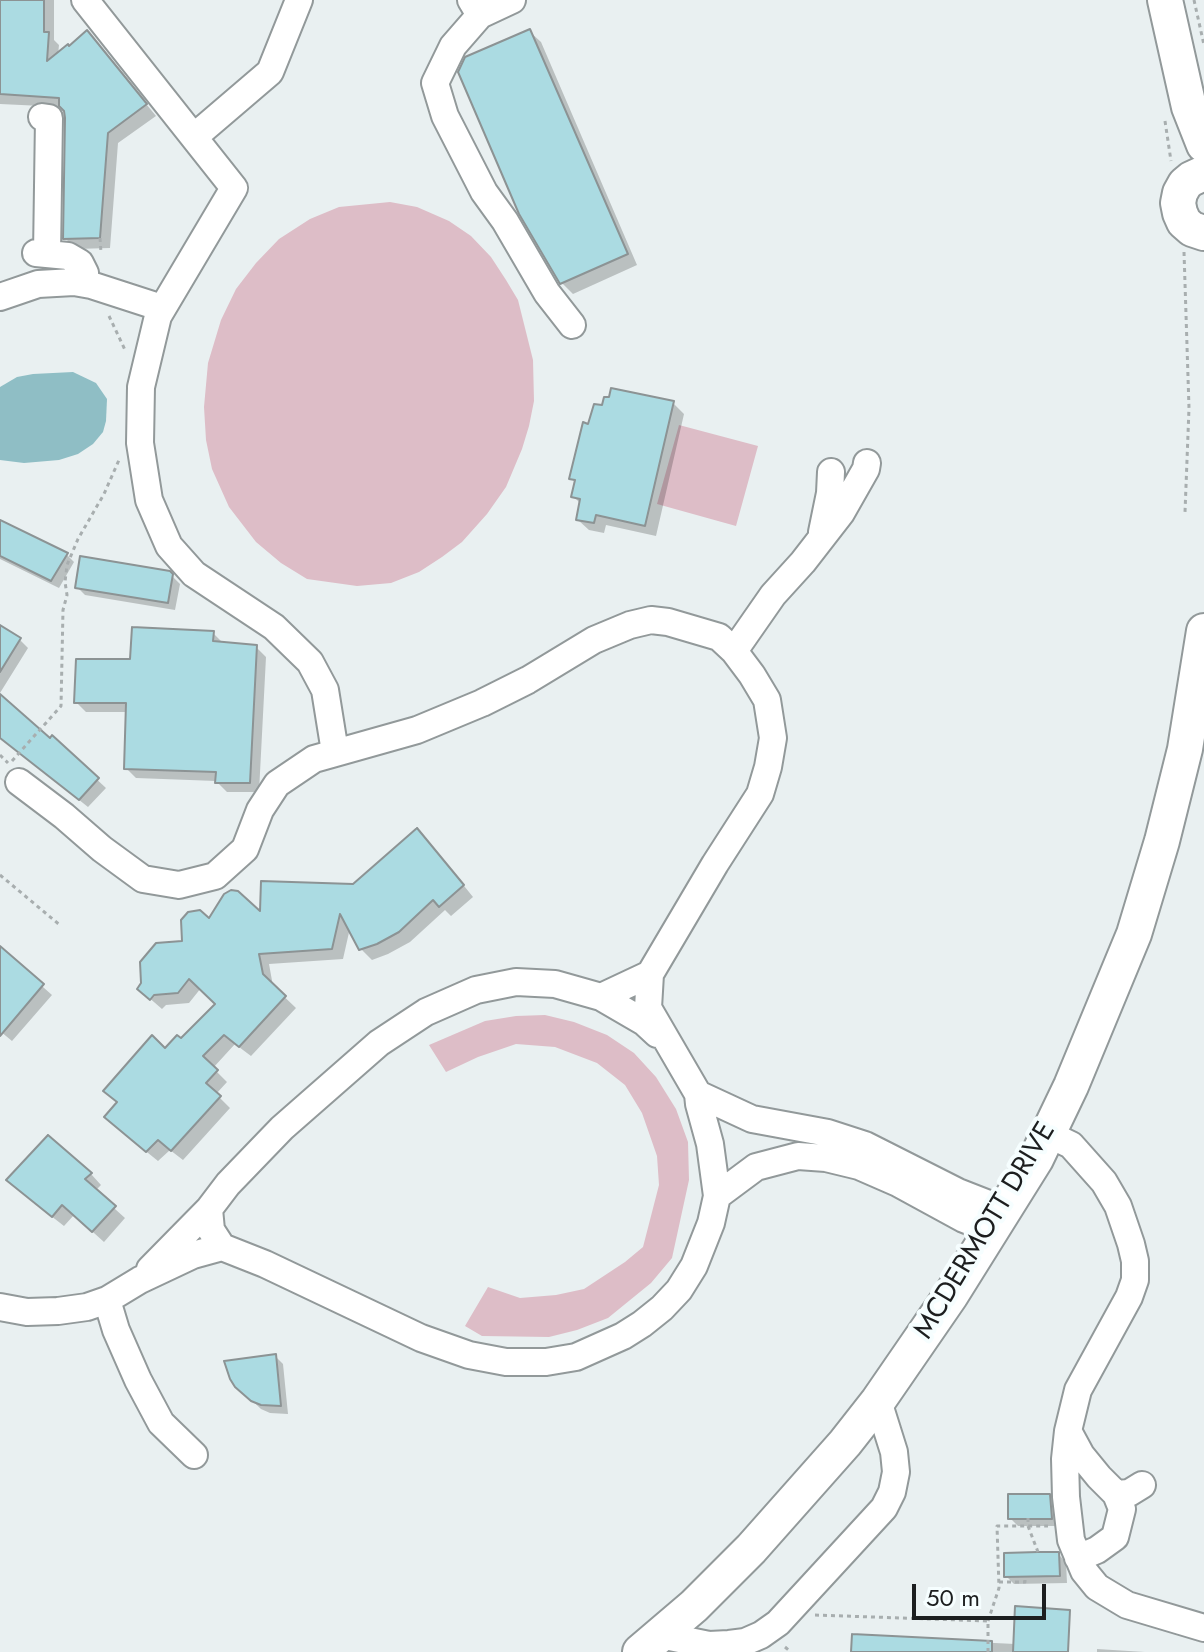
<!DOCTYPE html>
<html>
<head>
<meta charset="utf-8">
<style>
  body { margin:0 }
  #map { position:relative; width:1204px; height:1652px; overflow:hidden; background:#e9f0f1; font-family:Jost,sans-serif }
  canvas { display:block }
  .scale { position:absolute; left:912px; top:1584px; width:134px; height:36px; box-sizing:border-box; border:4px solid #1c1e1f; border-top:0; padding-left:10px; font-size:24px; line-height:28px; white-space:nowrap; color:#1c1e1f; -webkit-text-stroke:6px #f6feff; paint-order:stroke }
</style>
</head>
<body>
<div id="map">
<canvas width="1204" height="1652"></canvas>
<div class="scale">50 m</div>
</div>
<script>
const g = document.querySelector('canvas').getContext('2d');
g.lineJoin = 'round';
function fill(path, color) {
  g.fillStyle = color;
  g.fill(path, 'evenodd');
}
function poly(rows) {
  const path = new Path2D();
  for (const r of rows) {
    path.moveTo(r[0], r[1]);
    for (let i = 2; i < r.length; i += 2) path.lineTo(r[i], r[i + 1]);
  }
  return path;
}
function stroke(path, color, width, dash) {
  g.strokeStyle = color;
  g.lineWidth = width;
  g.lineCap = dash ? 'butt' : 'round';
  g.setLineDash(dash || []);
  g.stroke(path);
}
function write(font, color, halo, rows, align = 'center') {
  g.font = font + ' Jost,sans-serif';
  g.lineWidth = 8;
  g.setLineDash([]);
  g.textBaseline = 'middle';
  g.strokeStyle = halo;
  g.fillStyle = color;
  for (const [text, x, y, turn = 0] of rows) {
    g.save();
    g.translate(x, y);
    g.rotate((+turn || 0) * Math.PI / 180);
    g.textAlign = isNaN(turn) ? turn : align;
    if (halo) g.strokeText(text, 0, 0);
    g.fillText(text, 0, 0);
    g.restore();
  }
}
fill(poly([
  [390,202,417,207,449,221,471,236,491,257,506,280,518,300,533,360,534,401,529,426,522,449,506,487,487,514,462,542,442,557,419,572,391,583,357,586,307,579,281,563,256,542,229,507,212,469,206,440,204,407,208,363,221,320,236,289,256,263,279,239,310,219,339,207],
  [679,425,758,446,736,526,657,504],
  [545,1015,574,1022,607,1035,634,1053,656,1077,676,1109,688,1142,689,1180,672,1258,651,1283,608,1318,577,1330,549,1337,482,1336,465,1326,488,1287,520,1298,556,1295,584,1289,625,1262,643,1247,659,1185,657,1156,642,1113,625,1085,597,1063,555,1047,516,1044,478,1057,446,1072,429,1045,485,1021,516,1016]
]), '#ddbdc7');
fill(poly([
  [73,372,96,383,107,399,106,421,103,432,93,444,78,454,59,460,24,463,0,460,0,387,17,377,33,374]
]), '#8fbec5');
fill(poly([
  [0,0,54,0,54,40,59,45,58,55,87,32,156,116,118,143,110,248,76,249,65,238,67,118,63,107,0,104],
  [530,32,541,42,637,265,573,294,562,283],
  [673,403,684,414,656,536,606,525,604,533,589,530,578,520,581,504,573,496,576,483,571,478,590,426],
  [0,522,66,554,74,562,59,588,0,559],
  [169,573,180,584,175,610,85,595,77,587],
  [0,628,20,640,28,648,0,693],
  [213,633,224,644,256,647,266,657,259,792,227,792,216,781,136,778,126,768,128,712,86,712,76,702,132,661],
  [0,697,50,740,52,738,106,788,88,807,0,737],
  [428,841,473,897,451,916,445,910,410,942,388,954,372,960,361,949,350,928,343,959,269,964,273,986,296,1008,251,1056,235,1044,213,1068,227,1082,216,1094,230,1108,183,1160,170,1150,158,1161,117,1128,165,1051,181,1041,218,1004,201,988,189,1003,166,1005,162,1009,139,989,184,943,210,921,262,915,354,886],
  [0,949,52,995,12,1041,0,1031],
  [91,1174,101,1185,95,1191,125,1218,104,1242,74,1215,64,1226,19,1191],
  [275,1356,283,1364,288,1414,270,1413,261,1409,244,1393],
  [1049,1496,1057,1504,1059,1526,1018,1526,1010,1518],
  [1058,1554,1066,1562,1067,1583,1014,1584,1006,1576],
  [854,1636,1015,1644,1066,1652,853,1652],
  [1097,1649,1145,1652,1097,1652]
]), '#0003');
const building = poly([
  [0,0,44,0,44,32,49,32,47,61,68,44,69,46,87,30,147,104,108,133,100,238,63,239,65,118,64,111,59,106,59,98,0,94,0,0],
  [530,29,628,254,560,284,519,214,458,72,465,57,530,29],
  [611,388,674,401,645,526,596,515,594,523,576,520,580,499,571,497,575,480,569,479,583,422,588,424,594,404,602,405,604,397,609,397,611,388],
  [0,520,68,553,51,581,0,556,0,520],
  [80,556,170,571,173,574,168,603,75,588,80,556],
  [0,625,21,638,0,672,0,625],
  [132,627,214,631,213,641,257,645,250,783,215,783,216,772,124,769,126,703,74,703,76,659,130,659,132,627],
  [0,694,50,738,52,735,99,778,79,800,0,738,0,694],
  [417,828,464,885,439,907,433,900,399,932,377,944,359,950,340,914,332,949,259,954,263,974,286,996,239,1047,224,1035,203,1056,218,1070,206,1083,221,1096,171,1151,158,1140,146,1152,104,1117,117,1102,103,1091,152,1035,165,1048,177,1035,181,1038,215,1004,189,979,178,993,154,995,150,1000,137,989,141,983,140,962,156,943,182,941,181,920,188,912,200,910,209,918,224,894,231,890,238,891,260,911,261,881,353,884,417,828],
  [0,946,44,984,0,1036,0,946],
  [48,1135,92,1173,85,1179,116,1206,92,1232,62,1205,52,1217,6,1180,48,1135],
  [276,1354,281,1406,261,1405,251,1401,235,1387,230,1379,224,1361,276,1354],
  [1008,1494,1050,1494,1052,1519,1008,1519,1008,1494],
  [1038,1552,1059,1552,1060,1576,1004,1577,1004,1553,1038,1552],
  [1015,1606,1070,1610,1068,1652,1013,1652,1015,1606],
  [852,1634,992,1641,992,1652,851,1652,852,1634]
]);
fill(building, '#abdbe2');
stroke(building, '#8c9394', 2);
const minor = poly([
  [85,0,234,188,158,316,141,387,140,443,149,500,169,546,194,574,274,627,310,662,325,690,335,752],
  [471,0,480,15,453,46,435,83,445,116,484,192,505,221,547,293,572,325],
  [480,15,512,0],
  [42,117,49,118,47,254],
  [194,137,270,72,299,0],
  [36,253,68,256,80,263,85,273,86,284],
  [0,297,38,284,74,282,91,285,162,308],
  [822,532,830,493,831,472],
  [734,651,773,595,803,562,841,513,866,469,867,463],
  [19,782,64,816,102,849,143,879,179,885,215,876,245,849,260,810,277,784,314,759,417,730,482,703,528,680,594,640,630,625,651,620,668,622,719,637,734,651,752,675,767,700,773,738,768,767,760,794,715,864,650,974,648,1008,698,1094,752,1119,828,1133,865,1145,958,1192,1004,1210],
  [601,997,650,974],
  [657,1034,644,1022,601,997,555,984,516,982,476,990,426,1012,379,1043,282,1128,228,1184,209,1209,211,1230,222,1247,265,1264,421,1338,469,1355,506,1362,546,1362,576,1357,623,1336,642,1324,662,1308,679,1290,694,1266,711,1223,717,1196,756,1167,798,1156,826,1158,859,1166,898,1183,964,1219,979,1225,992,1227],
  [698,1094,699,1104,710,1144,717,1196],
  [1048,1134,1071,1145,1104,1182,1118,1206,1131,1244,1135,1261,1135,1280,1129,1297,1078,1390,1068,1431,1065,1459,1066,1497,1071,1540,1084,1571,1097,1587,1127,1605,1204,1628],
  [150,1269,209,1209],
  [107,1300,116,1330,138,1380,161,1423,194,1455],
  [0,1307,27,1312,58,1311,87,1307,107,1300,140,1280,193,1255,222,1247],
  [1068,1431,1081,1455,1099,1477,1116,1494,1129,1493,1142,1485],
  [1078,1558,1097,1550,1115,1537,1122,1509,1116,1494],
  [660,1635,709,1645,729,1644,745,1642,761,1635,778,1623,884,1508,892,1492,896,1472,894,1452,878,1401]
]);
const major = poly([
  [1165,0,1189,107,1204,145],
  [1204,173,1191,179,1185,184,1180,193,1178,203,1180,213,1184,222,1192,229,1204,233],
  [640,1652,694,1606,751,1549,845,1443,878,1401,951,1295,1036,1159,1071,1086,1134,934,1162,841,1185,749,1204,631]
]);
stroke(minor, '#92999a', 30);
stroke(major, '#92999a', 38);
stroke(poly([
  [1194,0,1204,45],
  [1165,121,1171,161],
  [100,238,101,253],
  [1184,252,1189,408,1185,512],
  [109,316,126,352],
  [0,755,8,763],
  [12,761,61,706,63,610,67,595,65,582,67,565,78,539,104,494,119,460],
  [0,875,61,926],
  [1028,1518,1028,1526,1038,1552],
  [999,1582,1025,1582,1025,1577],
  [815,1615,988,1621,988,1652],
  [988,1621,999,1588,997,1526,1048,1526],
  [785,1647,791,1652]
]), '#a8aeaf', 3, [4, 4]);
stroke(minor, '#fff', 26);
stroke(major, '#fff', 34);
write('28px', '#1c1e1f', '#f6feff', [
  ["MCDERMOTT DRIVE",986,1231,-59]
]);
</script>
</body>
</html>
